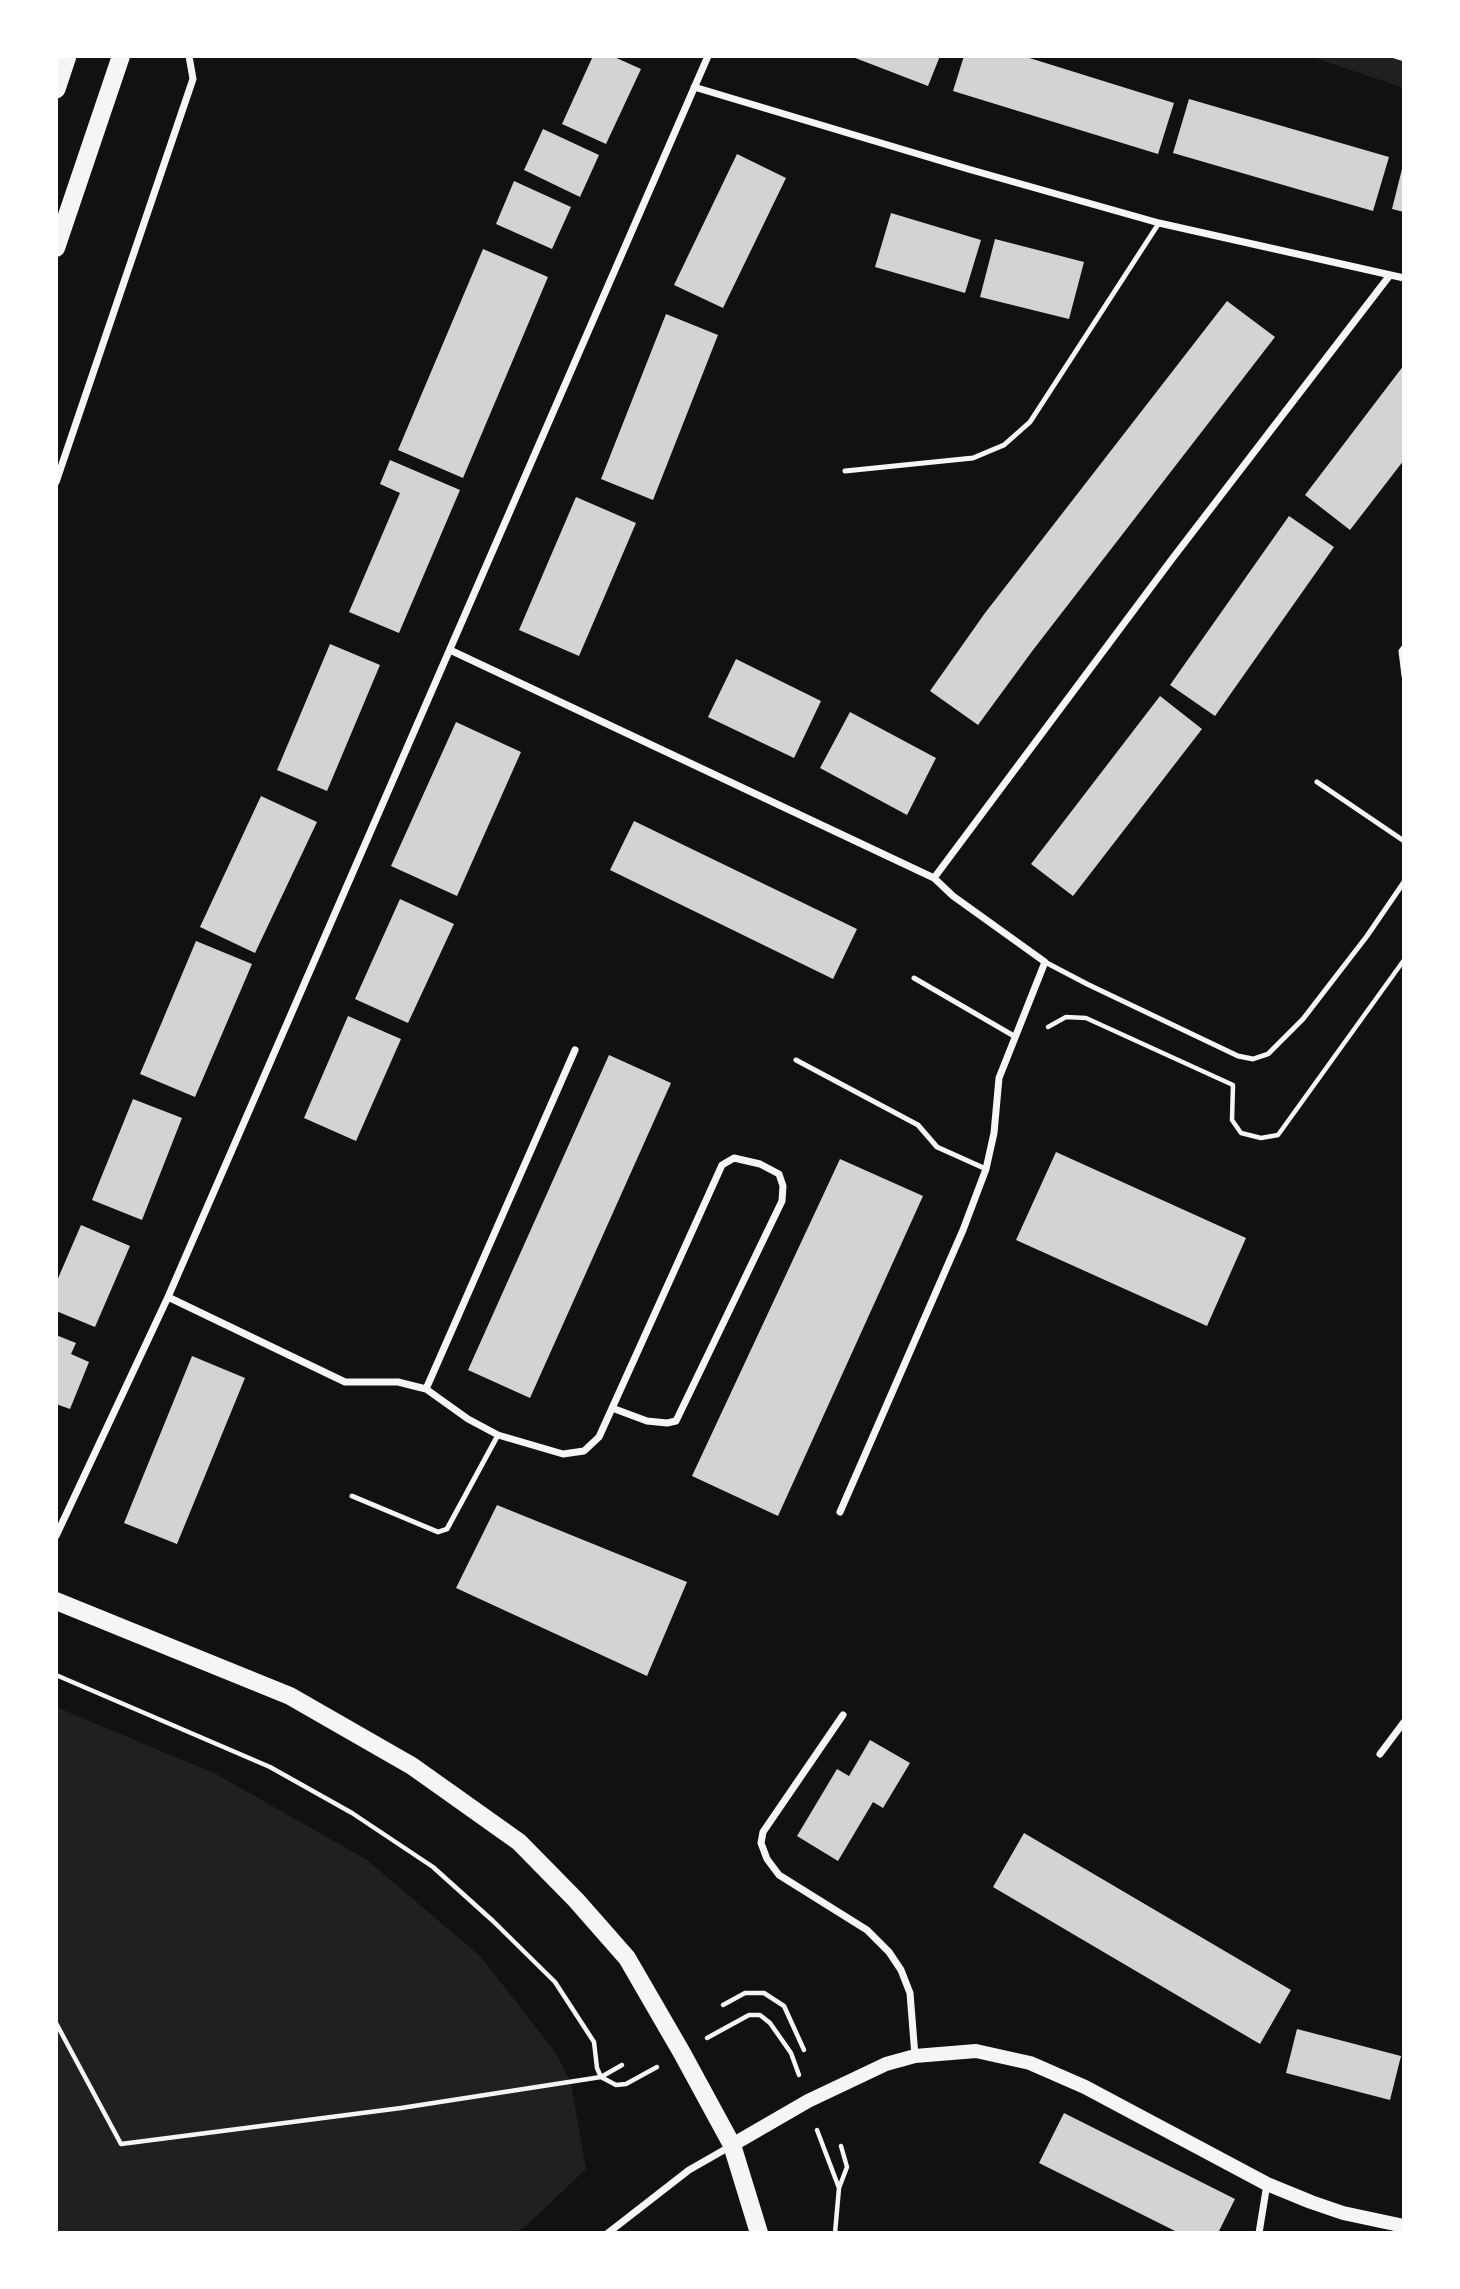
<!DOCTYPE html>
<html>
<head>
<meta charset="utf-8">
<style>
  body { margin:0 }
  #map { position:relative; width:1460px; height:2289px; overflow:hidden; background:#111; font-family:Raleway,sans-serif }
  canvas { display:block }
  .frame { position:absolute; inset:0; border:58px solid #fff; pointer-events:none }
</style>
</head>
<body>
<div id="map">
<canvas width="1460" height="2289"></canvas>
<div class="frame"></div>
</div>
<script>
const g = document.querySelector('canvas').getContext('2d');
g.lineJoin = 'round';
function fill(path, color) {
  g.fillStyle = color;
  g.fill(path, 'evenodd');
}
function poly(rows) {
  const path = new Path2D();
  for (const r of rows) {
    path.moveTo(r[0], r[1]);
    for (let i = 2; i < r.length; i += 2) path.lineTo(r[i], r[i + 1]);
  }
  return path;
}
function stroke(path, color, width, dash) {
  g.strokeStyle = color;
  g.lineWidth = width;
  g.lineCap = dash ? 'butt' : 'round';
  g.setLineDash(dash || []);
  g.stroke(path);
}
fill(poly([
  [1309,56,1404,56,1404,88],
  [56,1707,216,1774,367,1860,480,1956,556,2053,571,2084,586,2169,527,2225,516,2233,56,2233]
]), '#202020');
fill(poly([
  [593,56,612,56,641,69,606,144,562,124],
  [850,56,940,56,928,86],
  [964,56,1023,56,1174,103,1158,154,953,91],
  [1189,99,1389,157,1373,211,1173,153],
  [543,129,599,155,580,197,524,170],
  [737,154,786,178,723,308,674,285],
  [1403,165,1404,165,1404,212,1392,209],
  [514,181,571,207,552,249,496,224],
  [891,213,981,240,965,293,875,267],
  [995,239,1084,262,1069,319,980,297],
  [483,249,548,277,463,478,398,450],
  [1227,301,1275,337,1033,650,978,725,930,691,985,613],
  [666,314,718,335,653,500,601,479],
  [1404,365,1404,460,1350,530,1305,495],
  [390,460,460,490,399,633,349,612,400,493,380,484],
  [576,497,636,523,579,656,519,630],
  [1289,516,1334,547,1215,716,1170,685],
  [330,644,380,665,327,791,277,770],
  [736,659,821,701,794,758,708,717],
  [1160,696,1202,729,1073,896,1031,864],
  [850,712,936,758,907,815,820,768],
  [456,722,521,752,457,896,391,866],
  [261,796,317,822,255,953,200,927],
  [634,821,857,929,833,979,610,870],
  [400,899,454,924,408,1023,355,999],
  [196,941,252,964,195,1097,140,1074],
  [348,1016,401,1039,356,1141,304,1118],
  [609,1055,671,1083,530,1398,468,1370],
  [133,1099,182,1118,142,1220,92,1200],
  [1056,1152,1246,1238,1207,1326,1016,1240],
  [840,1159,923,1196,778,1516,692,1476],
  [81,1225,130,1246,95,1327,56,1311,56,1283],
  [56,1335,76,1343,71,1354,89,1362,70,1409,56,1404],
  [192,1356,245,1378,177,1544,124,1523],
  [497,1505,687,1582,647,1676,456,1588],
  [870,1740,910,1763,883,1808,873,1802,838,1861,797,1836,837,1769,849,1776],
  [1024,1833,1291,1990,1260,2044,993,1887],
  [1297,2029,1401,2056,1390,2100,1286,2073],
  [1064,2113,1235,2199,1218,2233,1179,2233,1039,2163]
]), '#d3d3d3');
stroke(poly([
  [1394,56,1404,59],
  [1048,1027,1066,1017,1086,1018,1233,1085,1232,1120,1241,1133,1261,1138,1278,1135,1404,960],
  [56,1675,270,1767,352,1813,433,1867,493,1921,555,1982,594,2042,597,2068,601,2077,616,2085,626,2084,657,2067],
  [723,2005,745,1993,764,1993,784,2006,804,2050],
  [56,2023,121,2144,401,2108,601,2077,622,2065],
  [707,2038,749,2015,760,2015,770,2023,791,2053,799,2075],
  [817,2130,839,2188,835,2233],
  [839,2188,847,2167,841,2146]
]), '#f5f5f5', 4.5);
stroke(poly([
  [845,471,973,458,1004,445,1030,422,1159,223],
  [1404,647,1401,651,1404,676],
  [1317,782,1404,841],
  [1045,962,1087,984,1238,1056,1253,1059,1268,1054,1303,1019,1367,936,1404,882],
  [914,978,1014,1036],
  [796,1060,918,1125,937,1147,986,1169],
  [352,1496,438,1532,447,1529,498,1435]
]), '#f5f5f5', 5);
stroke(poly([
  [694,87,968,169,1159,223,1404,278],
  [56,482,193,79,189,56],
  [450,650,934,878,953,896,1045,962,999,1078,994,1133,986,1169,963,1230,840,1512],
  [934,878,1172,559,1390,275],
  [168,1297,345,1382,398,1382,426,1389,468,1419,498,1435,563,1454,584,1451,599,1437,722,1165,734,1158,760,1164,779,1174,783,1186,782,1201,676,1421,667,1423,647,1421,612,1408],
  [426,1389,575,1050],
  [56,1536,168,1297,708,56],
  [843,1715,763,1832,761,1843,767,1859,779,1875,867,1930,889,1952,901,1970,910,1993,915,2056],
  [1380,1754,1404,1722],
  [608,2233,689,2170,731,2146],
  [1259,2233,1267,2184]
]), '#f5f5f5', 7);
stroke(poly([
  [732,2145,808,2101,886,2064,915,2056,976,2051,1030,2063,1085,2087,1267,2184,1311,2202,1343,2213,1404,2226]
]), '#f5f5f5', 14);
stroke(poly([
  [56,248,121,56],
  [56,1601,290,1696,412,1766,519,1842,576,1900,627,1958,682,2053,732,2145,759,2233]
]), '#f5f5f5', 18);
stroke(poly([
  [56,89,67,56]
]), '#f5f5f5', 19);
</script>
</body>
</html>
